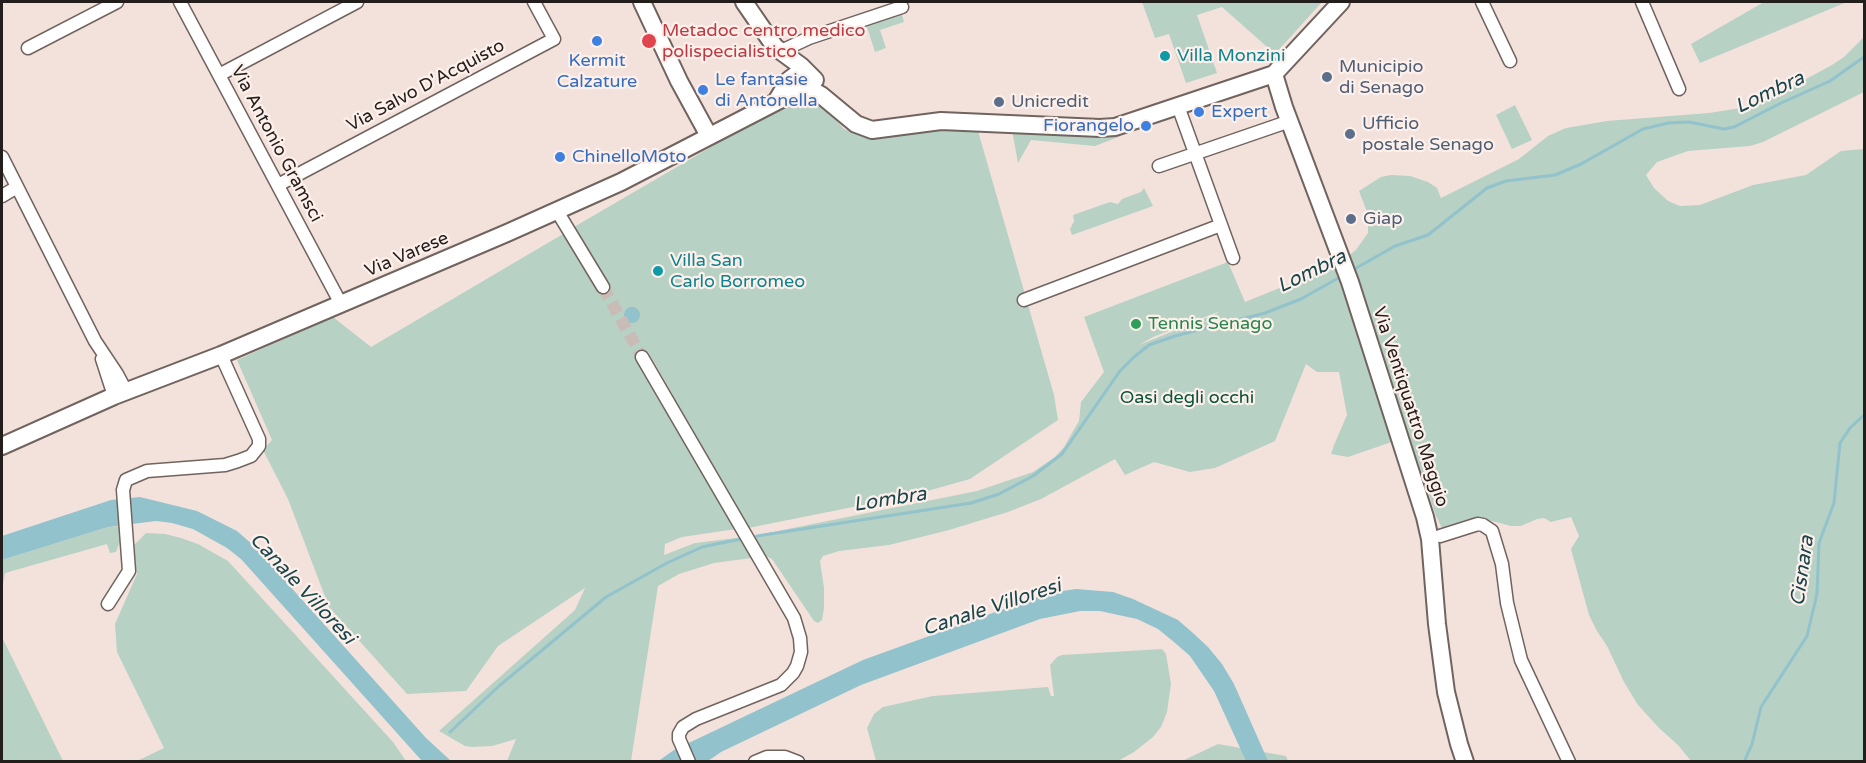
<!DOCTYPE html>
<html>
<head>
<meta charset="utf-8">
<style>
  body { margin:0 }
  #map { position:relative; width:1866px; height:763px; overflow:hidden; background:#f3e2dc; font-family:"Varela Round",sans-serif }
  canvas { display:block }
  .frame { position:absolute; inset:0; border:3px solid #231d1b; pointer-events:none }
</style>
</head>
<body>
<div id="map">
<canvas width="1866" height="763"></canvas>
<div class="frame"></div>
</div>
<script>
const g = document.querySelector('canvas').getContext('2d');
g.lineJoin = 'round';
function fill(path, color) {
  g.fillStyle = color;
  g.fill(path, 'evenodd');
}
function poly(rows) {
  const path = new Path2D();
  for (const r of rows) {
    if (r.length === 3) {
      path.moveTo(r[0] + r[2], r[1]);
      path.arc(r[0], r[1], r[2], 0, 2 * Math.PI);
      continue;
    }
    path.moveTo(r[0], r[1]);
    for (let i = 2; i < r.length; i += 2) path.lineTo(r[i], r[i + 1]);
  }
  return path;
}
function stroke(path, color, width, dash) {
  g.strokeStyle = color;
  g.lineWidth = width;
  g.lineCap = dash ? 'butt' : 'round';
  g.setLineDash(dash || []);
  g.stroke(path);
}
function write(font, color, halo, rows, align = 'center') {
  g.font = font + ' "Varela Round",sans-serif';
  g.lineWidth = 4.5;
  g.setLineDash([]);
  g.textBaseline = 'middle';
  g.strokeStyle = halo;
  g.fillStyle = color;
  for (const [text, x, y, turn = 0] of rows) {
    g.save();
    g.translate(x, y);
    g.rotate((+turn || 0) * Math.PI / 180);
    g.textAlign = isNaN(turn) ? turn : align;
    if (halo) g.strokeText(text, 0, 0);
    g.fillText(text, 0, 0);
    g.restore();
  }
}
fill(poly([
  [1142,2,1322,2,1275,54,1222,7,1197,15,1217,73,1186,83,1169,34,1155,38],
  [1764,2,1847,2,1700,63,1691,44],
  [901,12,904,22,880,30,886,48,875,52,866,24],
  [1864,37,1864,92,1763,142,1750,146,1688,151,1657,162,1646,175,1654,188,1668,201,1680,206,1700,205,1753,185,1806,175,1841,151,1864,149,1864,761,1691,761,1678,745,1659,728,1638,705,1624,682,1607,646,1597,631,1589,615,1571,549,1579,536,1571,517,1551,522,1544,518,1537,519,1521,526,1511,526,1488,520,1471,522,1444,532,1436,516,1409,436,1348,457,1331,454,1334,445,1347,415,1339,372,1317,372,1306,364,1275,441,1215,468,1190,472,1154,462,1125,475,1115,459,1041,499,1008,512,949,530,889,545,839,551,823,556,820,561,824,588,824,608,822,620,818,623,814,621,772,559,766,556,714,563,679,574,658,586,631,761,507,761,516,739,492,746,472,747,465,746,439,731,575,610,585,588,498,646,466,691,407,694,329,607,288,499,263,450,272,440,237,360,333,317,371,347,563,234,598,292,609,285,574,227,790,101,805,96,822,103,844,129,861,135,876,136,939,129,978,131,1054,395,1058,420,970,479,913,495,748,528,685,418,682,436,736,529,682,537,665,544,664,555,695,543,753,536,977,491,1033,472,1055,457,1064,447,1079,421,1081,402,1104,372,1084,317,1228,262,1245,302,1334,266,1356,250,1368,233,1368,225,1367,212,1359,191,1381,177,1391,175,1410,176,1428,182,1437,188,1441,198,1519,159,1548,136,1566,128,1607,121,1709,113,1747,107,1762,103,1832,65,1844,57],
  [1218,312,1218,313,1139,345,1153,337],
  [648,352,673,395,667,408,637,358],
  [1515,105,1532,140,1512,149,1496,115],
  [1012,130,1125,131,1126,134,1095,146,1031,140,1018,163],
  [1144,188,1153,206,1072,235,1070,229,1074,221,1073,215,1110,202,1118,204,1122,199,1141,192],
  [119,526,122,536,116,552,110,553,107,544,5,573,2,590,2,560,108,527],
  [146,533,165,534,181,538,198,544,228,561,393,742,406,761,137,761,164,748,117,652,115,624,137,574,133,546],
  [2,637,27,688,63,761,2,761],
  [1162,649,1166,654,1171,684,1167,712,1161,727,1153,737,1134,752,1118,761,876,761,867,728,874,714,883,707,933,696,1048,687,1051,696,1054,696,1050,665,1057,657,1062,655],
  [1218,744,1286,756,1288,761,1180,762]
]), '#b7d1c4');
fill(poly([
  [632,315,8],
  [140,497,197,511,237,531,253,545,426,738,451,761,422,761,241,559,227,548,193,529,172,523,156,521,108,527,2,560,2,536,111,500],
  [1076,589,1113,592,1133,599,1178,620,1193,633,1208,647,1222,664,1234,684,1268,761,1246,761,1214,691,1190,656,1174,642,1158,629,1137,619,1100,611,1080,611,1040,619,861,685,721,752,708,761,657,762,674,750,863,660,1034,598,1056,592]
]), '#92c2cb');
stroke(poly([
  [1351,271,1395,246,1428,235,1487,188,1506,181,1555,175,1581,164,1643,129,1668,123,1689,122,1724,129,1734,127,1781,103,1830,81,1864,57],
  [757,536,971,503,999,494,1033,476,1062,454,1120,371,1134,357,1149,345,1175,336,1265,313,1301,299,1342,276],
  [450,732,499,686,606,597,667,563,702,547,741,539],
  [1744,762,1752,744,1761,707,1807,636,1817,594,1819,543,1834,503,1840,443,1850,428,1864,415]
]), '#92c2cb', 3);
stroke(poly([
  [603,287,642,357]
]), '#c9bbb5', 12, [12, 6]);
const street = poly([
  [180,2,341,304],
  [1482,2,1510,61],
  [1642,2,1679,89],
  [28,48,117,2],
  [779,52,809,38,902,7],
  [219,75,357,2],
  [1178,106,1233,258],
  [2,157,95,341,117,374,126,391],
  [1159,166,1290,121],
  [278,185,554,39,534,2],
  [2,196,17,187],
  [557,211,603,287],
  [1024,300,1221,225],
  [642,357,794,618,800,638,801,652,797,666,793,673,781,685,696,719,683,727,679,734,679,739,689,762],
  [102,359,114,396],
  [1440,536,1478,524,1483,525,1492,531,1502,564,1507,603,1521,660,1569,762],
  [108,604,129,571,123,490,126,480,147,471,225,465,238,461,251,456,259,446,259,439,221,355],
  [755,762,767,757,785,757,798,762]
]);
const secondary = poly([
  [642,2,679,81,709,136],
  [744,2,775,47,801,66,815,80],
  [1274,74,1284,107,1350,282,1425,517,1430,539,1437,624,1446,692,1459,744,1465,762],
  [801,89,812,90,821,95,856,124,872,130,941,121,1100,128,1115,127,1274,74,1341,2],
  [777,100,789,80,797,74,808,73],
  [2,446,114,396,221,355,507,233,621,182,801,89,806,83,808,73]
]);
stroke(street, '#71635e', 15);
stroke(secondary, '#71635e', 20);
stroke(street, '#fff', 12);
stroke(secondary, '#fff', 16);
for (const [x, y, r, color] of [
  [597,41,6,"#3f7fe0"],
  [649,41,8,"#e0444e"],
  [1165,56,6,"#0f9aa8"],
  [1327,77,6,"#5c6f8a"],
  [703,90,6,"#3f7fe0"],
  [999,102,6,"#5c6f8a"],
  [1199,112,6,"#3f7fe0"],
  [1146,126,6,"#3f7fe0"],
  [1350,134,6,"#5c6f8a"],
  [560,157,6,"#3f7fe0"],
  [1351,219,6,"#5c6f8a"],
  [658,271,6,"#0f9aa8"],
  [1136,324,6,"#2e9e5b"]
]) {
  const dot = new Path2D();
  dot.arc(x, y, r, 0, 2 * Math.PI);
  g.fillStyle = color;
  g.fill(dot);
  stroke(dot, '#fdf0eb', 2);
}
write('18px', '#be3a42', '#fdf0eb', [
  ["Metadoc centro medico",662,31],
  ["polispecialistico",662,52]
], 'left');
write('18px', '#0d838f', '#fdf0eb', [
  ["Villa Monzini",1177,56],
  ["Villa San",670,261],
  ["Carlo Borromeo",670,282]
], 'left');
write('18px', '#366cbe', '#fdf0eb', [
  ["Kermit",597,61,"center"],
  ["Calzature",597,82,"center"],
  ["Le fantasie",715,80],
  ["di Antonella",715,101],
  ["Expert",1211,112],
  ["Fiorangelo",1134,126,"right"],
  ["ChinelloMoto",572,157]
], 'left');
write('18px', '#4e5e75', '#fdf0eb', [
  ["Municipio",1339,67],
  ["di Senago",1339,88],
  ["Unicredit",1011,102],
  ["Ufficio",1362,124],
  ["postale Senago",1362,145],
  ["Giap",1363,219]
], 'left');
write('18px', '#231d1b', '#fdf0eb', [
  ["Via Salvo D'Acquisto",426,86,-28],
  ["Via Antonio Gramsci",276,144,62],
  ["Via Varese",407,255,-23],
  ["Via Ventiquattro Maggio",1410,407,72]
]);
write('18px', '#27864d', '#fdf0eb', [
  ["Tennis Senago",1148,324]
], 'left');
write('18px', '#07543a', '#fdf0eb', [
  ["Oasi degli occhi",1187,398]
]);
write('italic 20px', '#19454c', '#fdf0eb', [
  ["Lombra",1770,93,-25],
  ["Lombra",1312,272,-26],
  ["Lombra",890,500,-9],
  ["Cisnara",1803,571,-82],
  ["Canale Villoresi",302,589,47],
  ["Canale Villoresi",992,608,-18]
]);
</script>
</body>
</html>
